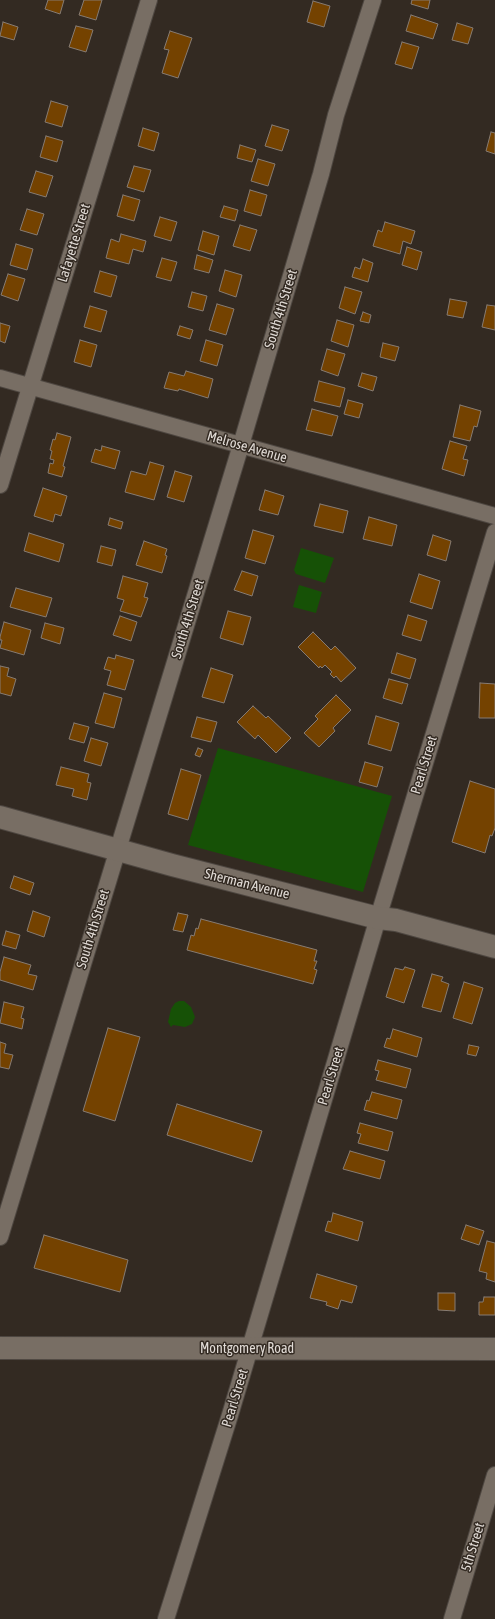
<!DOCTYPE html>
<html>
<head>
<meta charset="utf-8">
<style>
  body { margin:0 }
  canvas { display:block; background:#332a22 }
</style>
</head>
<body>
<canvas width="495" height="1619"></canvas>
<script>
const g = document.querySelector('canvas').getContext('2d');
g.lineJoin = 'round';
function fill(path, color) {
  g.fillStyle = color;
  g.fill(path, 'evenodd');
}
function poly(rows) {
  const path = new Path2D();
  for (const r of rows) {
    path.moveTo(r[0], r[1]);
    for (let i = 2; i < r.length; i += 2) path.lineTo(r[i], r[i + 1]);
  }
  return path;
}
function stroke(path, color, width, dash) {
  g.strokeStyle = color;
  g.lineWidth = width;
  g.lineCap = dash ? 'butt' : 'round';
  g.setLineDash(dash || []);
  g.stroke(path);
}
function write(font, color, halo, rows, align = 'center') {
  g.font = font + ' "Asap Condensed",sans-serif';
  g.lineWidth = 3;
  g.setLineDash([]);
  g.textBaseline = 'middle';
  g.strokeStyle = halo;
  g.fillStyle = color;
  for (const [text, x, y, turn = 0] of rows) {
    g.save();
    g.translate(x, y);
    g.rotate((+turn || 0) * Math.PI / 180);
    g.textAlign = isNaN(turn) ? turn : align;
    if (halo) g.strokeText(text, 0, 0);
    g.fillText(text, 0, 0);
    g.restore();
  }
}
fill(poly([
  [301,548,334,558,325,583,296,574,294,570],
  [299,585,322,592,316,613,293,607],
  [218,748,392,796,363,892,188,845],
  [179,1001,184,1001,191,1007,195,1017,192,1024,185,1027,173,1025,171,1027,168,1022,171,1009,175,1003]
]), '#165106');
const building = poly([
  [48,0,64,0,60,14,45,9,48,0],
  [84,0,102,0,96,20,79,15,84,0],
  [412,0,430,0,428,9,411,4,412,0],
  [313,1,330,6,324,27,307,22,313,1],
  [411,15,438,24,433,39,406,31,411,15],
  [3,22,18,27,14,40,0,36,3,22],
  [457,23,473,28,468,44,452,40,457,23],
  [76,26,93,30,86,52,69,47,76,26],
  [170,31,192,38,178,78,162,73,169,50,164,49,170,31],
  [402,42,419,47,412,69,395,64,402,42],
  [51,101,68,106,62,127,45,122,51,101],
  [272,125,289,130,282,151,265,146,272,125],
  [143,128,159,133,154,151,138,146,143,128],
  [491,132,495,133,495,154,486,151,491,132],
  [46,136,63,141,57,162,40,157,46,136],
  [240,145,256,150,252,162,237,158,240,145],
  [258,159,275,164,268,186,251,181,258,159],
  [134,166,151,170,144,192,127,187,134,166],
  [36,171,53,176,46,197,29,192,36,171],
  [250,190,267,195,261,216,244,211,250,190],
  [123,195,140,200,134,221,117,216,123,195],
  [224,206,238,210,235,221,220,217,224,206],
  [27,209,44,214,37,235,20,230,27,209],
  [160,217,177,222,171,241,154,236,160,217],
  [385,222,415,231,411,244,403,241,400,254,373,246,378,230,382,232,385,222],
  [240,225,257,230,250,251,233,246,240,225],
  [203,231,219,236,214,255,198,250,203,231],
  [121,234,146,241,143,252,133,249,129,264,106,258,111,239,119,242,121,234],
  [16,244,33,249,27,270,10,265,16,244],
  [407,247,422,252,417,270,402,265,407,247],
  [197,255,213,260,209,273,194,269,197,255],
  [162,258,177,262,171,281,156,277,162,258],
  [363,259,373,263,368,282,352,277,355,267,360,269,363,259],
  [225,270,242,275,236,297,219,291,225,270],
  [100,271,117,276,111,297,94,292,100,271],
  [8,274,25,279,18,301,1,295,8,274],
  [345,287,362,292,355,314,339,308,345,287],
  [192,292,207,296,203,311,188,307,192,292],
  [450,299,467,302,463,318,447,315,450,299],
  [217,304,234,309,226,335,209,330,217,304],
  [487,305,495,306,495,330,482,327,487,305],
  [90,306,107,311,101,332,84,327,90,306],
  [363,312,371,315,369,323,360,321,363,312],
  [337,320,354,325,348,347,331,341,337,320],
  [0,323,10,326,5,343,0,341,0,323],
  [180,326,193,330,190,339,177,335,180,326],
  [80,340,97,345,91,367,74,362,80,340],
  [206,340,223,345,217,366,200,361,206,340],
  [383,343,399,347,395,361,380,357,383,343],
  [327,349,345,354,338,376,321,370,327,349],
  [186,371,213,379,208,398,179,389,178,391,164,388,169,372,184,376,186,371],
  [362,373,377,377,373,391,358,386,362,373],
  [319,381,345,388,340,407,314,401,319,381],
  [348,400,363,404,359,418,344,414,348,400],
  [460,405,481,411,477,427,474,426,470,441,453,437,460,405],
  [312,409,338,416,332,436,306,430,312,409],
  [57,433,71,437,63,466,65,467,62,477,48,473,50,463,53,464,54,460,50,459,52,451,50,450,53,439,55,440,57,433],
  [450,441,467,446,463,459,468,460,464,476,442,469,450,441],
  [102,446,120,451,115,469,91,462,95,449,101,451,102,446],
  [150,462,164,466,154,500,125,492,131,471,146,475,150,462],
  [175,471,192,476,184,502,167,497,175,471],
  [43,488,67,496,61,516,55,514,53,522,34,516,43,488],
  [265,490,284,496,278,515,259,510,265,490],
  [320,504,348,511,343,533,314,526,320,504],
  [369,517,397,525,392,546,363,539,369,517],
  [110,518,123,522,121,529,108,525,110,518],
  [253,530,274,536,265,564,245,558,253,530],
  [29,533,64,544,59,562,24,551,29,533],
  [433,535,451,541,446,561,427,555,433,535],
  [144,541,167,549,165,555,167,556,162,573,136,565,144,541],
  [101,546,116,550,112,566,97,562,101,546],
  [242,571,258,576,252,596,234,590,242,571],
  [419,574,440,581,432,609,410,602,419,574],
  [123,576,148,583,144,597,148,598,141,617,120,611,124,600,117,598,123,576],
  [16,588,52,598,46,617,10,607,16,588],
  [228,611,251,617,243,645,220,638,228,611],
  [408,615,427,621,421,641,402,635,408,615],
  [120,616,137,622,131,641,113,635,120,616],
  [4,622,31,630,24,655,0,648,2,640,0,640,0,637,4,622],
  [45,623,64,628,60,644,41,638,45,623],
  [313,632,331,650,335,646,356,668,341,682,336,676,334,678,330,674,332,672,325,665,322,668,320,666,319,668,298,647,313,632],
  [397,653,416,659,410,679,391,673,397,653],
  [116,655,134,660,125,690,107,685,111,671,104,669,108,657,115,659,116,655],
  [0,666,9,668,7,676,16,679,11,696,0,693,0,666],
  [211,668,233,675,224,703,202,697,211,668],
  [389,679,408,684,402,704,383,698,389,679],
  [480,683,495,684,495,718,479,718,480,683],
  [104,693,122,698,114,728,95,723,104,693],
  [336,695,351,710,333,728,335,731,319,747,304,733,318,719,315,716,336,695],
  [253,706,266,718,268,716,291,738,276,753,258,735,255,739,237,722,253,706],
  [376,716,399,723,391,751,368,744,376,716],
  [197,717,217,722,211,742,191,737,197,717],
  [74,723,89,727,84,743,69,739,74,723],
  [91,738,108,743,101,766,84,761,91,738],
  [198,748,203,750,200,757,195,755,198,748],
  [365,762,383,767,377,787,359,782,365,762],
  [61,767,89,774,87,782,91,783,87,800,72,796,74,789,56,785,61,767],
  [181,769,201,775,188,820,168,814,181,769],
  [470,781,495,789,495,828,492,836,490,835,485,853,452,842,470,781],
  [14,876,34,883,30,895,10,888,14,876],
  [33,911,50,917,44,937,27,931,33,911],
  [178,913,188,915,183,932,173,930,178,913],
  [201,919,317,950,314,961,317,961,314,969,317,970,313,984,187,950,191,935,194,936,196,928,198,929,201,919],
  [6,931,20,935,16,949,2,945,6,931],
  [4,957,31,965,28,974,37,976,33,990,0,980,0,972,4,957],
  [405,967,415,970,404,1003,386,997,395,968,403,970,405,967],
  [432,974,443,977,441,981,449,984,441,1012,422,1007,432,974],
  [464,982,483,988,472,1024,453,1018,464,982],
  [4,1002,24,1007,21,1018,24,1019,22,1029,0,1023,4,1002],
  [108,1028,140,1037,115,1121,83,1111,108,1028],
  [393,1029,422,1038,417,1057,384,1047,387,1038,390,1039,393,1029],
  [0,1042,6,1044,4,1053,13,1055,9,1069,0,1067,0,1042],
  [469,1045,479,1047,476,1056,467,1054,469,1045],
  [378,1060,411,1069,406,1088,376,1080,379,1071,375,1070,378,1060],
  [372,1092,402,1100,397,1119,364,1110,367,1100,369,1101,372,1092],
  [177,1104,262,1131,252,1162,167,1135,177,1104],
  [360,1123,393,1132,388,1151,358,1143,361,1134,357,1133,360,1123],
  [350,1151,385,1161,380,1179,343,1169,350,1151],
  [333,1213,363,1222,358,1241,325,1231,328,1221,331,1222,333,1213],
  [466,1225,484,1231,479,1245,461,1239,466,1225],
  [44,1235,128,1260,120,1292,34,1268,44,1235],
  [487,1241,495,1243,495,1282,486,1279,487,1273,479,1271,487,1241],
  [317,1274,357,1286,352,1303,341,1300,338,1309,326,1305,327,1302,310,1298,317,1274],
  [438,1293,455,1293,455,1311,438,1310,438,1293],
  [484,1297,495,1297,495,1315,479,1315,479,1302,483,1302,484,1297]
]);
fill(building, '#744200');
stroke(building, '#867b72', 1);
const street = poly([
  [0,378,495,516],
  [0,485,149,0],
  [0,1237,241,445,321,174,336,115,373,0],
  [166,1619,230,1415,378,918,495,532],
  [452,1619,495,1475]
]);
const secondary = poly([
  [0,817,172,865,378,918,396,920,495,947],
  [0,1348,495,1349]
]);
stroke(street, '#4e4741', 18);
stroke(secondary, '#4e4741', 24);
stroke(street, '#786e64', 16);
stroke(secondary, '#786e64', 22);
write('14px', '#e1dbd6', '#332a22', [
  ["Lafayette Street",74,243,-73],
  ["South 4th Street",281,309,-73],
  ["Melrose Avenue",247,447,16],
  ["South 4th Street",188,619,-73],
  ["Pearl Street",424,765,-73],
  ["Sherman Avenue",247,884,14],
  ["South 4th Street",93,929,-73],
  ["Pearl Street",331,1076,-73],
  ["Montgomery Road",247,1349],
  ["Pearl Street",235,1398,-73],
  ["5th Street",473,1547,-73]
]);
</script>
</body>
</html>
